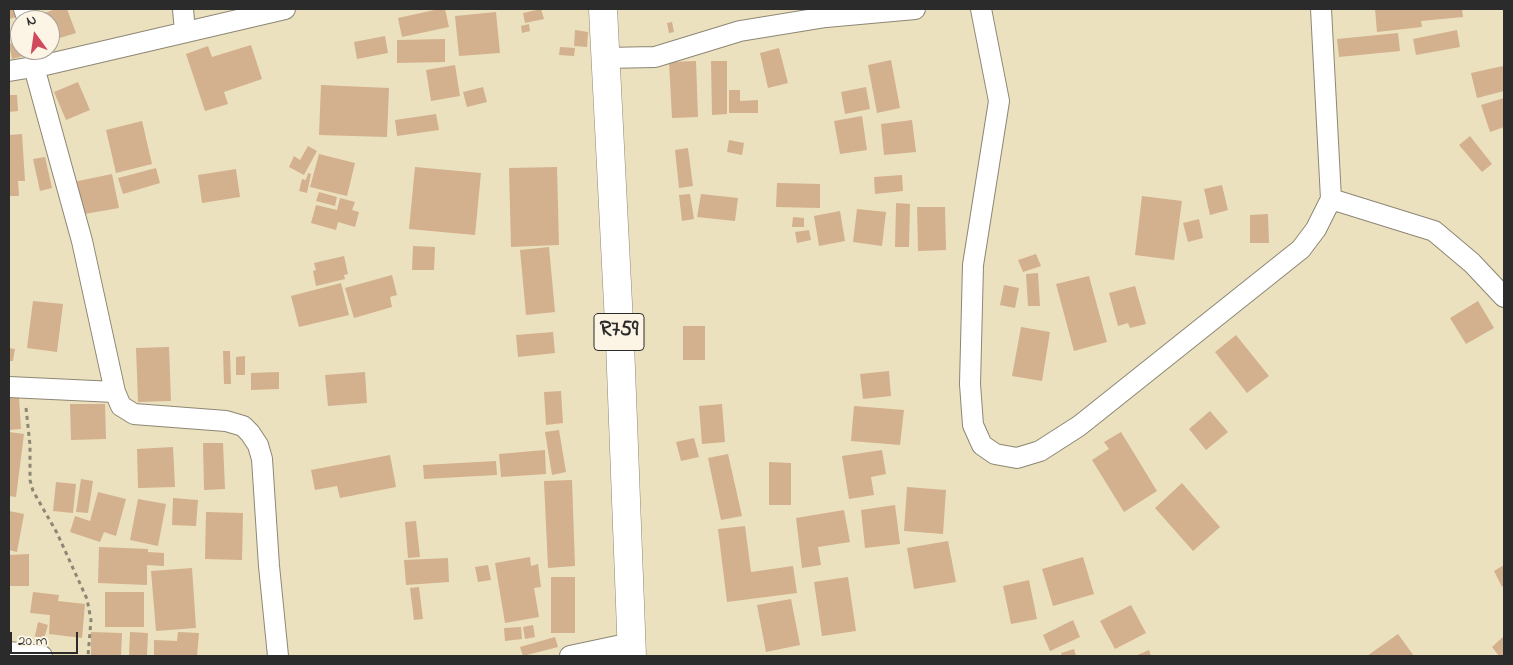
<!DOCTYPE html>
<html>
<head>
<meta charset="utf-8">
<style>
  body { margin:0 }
  #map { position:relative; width:1513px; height:665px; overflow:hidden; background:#ece1be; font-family:"Indie Flower",sans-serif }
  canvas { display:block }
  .frame { position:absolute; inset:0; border:10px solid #2b2b2b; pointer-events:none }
  .north { position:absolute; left:10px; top:10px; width:50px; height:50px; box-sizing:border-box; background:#fcf5e5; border:1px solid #a8a49b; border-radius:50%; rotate:346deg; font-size:14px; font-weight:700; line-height:20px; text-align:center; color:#2b2b2b }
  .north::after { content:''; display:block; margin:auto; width:18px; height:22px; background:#d1495b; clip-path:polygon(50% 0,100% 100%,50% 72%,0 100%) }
  .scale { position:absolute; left:10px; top:632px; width:68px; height:22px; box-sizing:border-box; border:2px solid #2b2b2b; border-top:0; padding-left:6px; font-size:15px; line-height:18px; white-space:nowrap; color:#2b2b2b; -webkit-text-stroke:4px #fcf5e5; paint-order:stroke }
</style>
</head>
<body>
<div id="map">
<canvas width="1513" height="665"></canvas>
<div class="frame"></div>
<div class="north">N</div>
<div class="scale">20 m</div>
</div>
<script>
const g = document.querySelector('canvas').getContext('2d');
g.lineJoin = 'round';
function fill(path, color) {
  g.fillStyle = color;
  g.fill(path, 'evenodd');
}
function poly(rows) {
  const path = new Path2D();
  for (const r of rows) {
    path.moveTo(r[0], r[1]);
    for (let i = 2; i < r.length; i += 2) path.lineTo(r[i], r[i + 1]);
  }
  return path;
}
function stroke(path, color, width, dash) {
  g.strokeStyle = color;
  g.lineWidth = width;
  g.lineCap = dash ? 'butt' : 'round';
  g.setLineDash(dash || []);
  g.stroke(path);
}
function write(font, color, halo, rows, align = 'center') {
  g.font = font + ' "Indie Flower",sans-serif';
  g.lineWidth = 5;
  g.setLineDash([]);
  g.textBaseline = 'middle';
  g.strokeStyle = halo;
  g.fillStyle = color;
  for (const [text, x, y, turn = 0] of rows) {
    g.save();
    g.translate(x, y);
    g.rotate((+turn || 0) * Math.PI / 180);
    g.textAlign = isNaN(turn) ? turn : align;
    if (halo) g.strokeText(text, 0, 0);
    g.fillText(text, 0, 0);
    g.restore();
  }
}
fill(poly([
  [9,9,18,9,20,16,9,19],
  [56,9,67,9,76,33,50,41,50,20,39,20,38,15],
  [439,9,445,9,449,27,402,37,398,18],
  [541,9,544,19,525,23,523,13],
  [1375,9,1462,9,1463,17,1421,21,1422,27,1377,32],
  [496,12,500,53,459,56,455,16],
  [672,22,674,32,669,33,667,23],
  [529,24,530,31,522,33,521,26],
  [575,30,588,32,587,47,574,46],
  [1457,30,1460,47,1416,55,1413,39],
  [1398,33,1400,51,1339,57,1337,39],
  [385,36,388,53,357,59,354,42],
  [445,39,445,62,397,63,397,40],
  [20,41,20,50,25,50,27,55,12,59,9,44],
  [251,45,262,79,224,92,228,104,205,111,186,54,208,46,212,57],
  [560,47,575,48,574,56,559,55],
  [779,48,788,83,768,88,760,53],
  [891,60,900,108,877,113,868,65],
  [696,61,698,117,672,118,669,62],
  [711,61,727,61,727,114,712,115],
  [455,65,460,96,431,101,426,70],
  [1503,66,1504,91,1477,98,1471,73],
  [78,82,90,110,66,120,54,92],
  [321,85,389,88,387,137,319,135],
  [483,87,487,102,467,107,463,92],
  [866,87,870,109,845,114,841,92],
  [729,90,740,90,740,101,758,100,758,113,729,113],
  [9,95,17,95,18,111,9,112],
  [1504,98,1504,127,1490,132,1481,105],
  [436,114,439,130,397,136,395,120],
  [862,116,867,150,840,154,834,121],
  [912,120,916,152,884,155,881,124],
  [142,121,152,164,116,173,106,130],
  [22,134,25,181,18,181,19,196,9,196,9,135],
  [1470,136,1492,164,1482,172,1459,145],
  [729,140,744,143,742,155,727,152],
  [308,146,317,151,304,175,289,167,294,156,300,160],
  [688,148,693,186,679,188,675,150],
  [319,154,355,163,347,196,310,187],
  [45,157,52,188,40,191,33,159],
  [415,167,481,173,475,235,409,229],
  [557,167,559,245,511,247,509,168],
  [156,168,160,183,123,194,118,178],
  [236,169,240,197,202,203,198,175],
  [308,173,311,174,307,193,299,191,302,179,306,180],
  [112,174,119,208,79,215,73,182],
  [902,175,903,191,875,194,874,177],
  [777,183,820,184,820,208,776,207],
  [1222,185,1228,210,1210,215,1204,189],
  [319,192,337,197,335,206,316,201],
  [690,194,694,219,682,221,679,195],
  [701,194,738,198,735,221,697,217],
  [1142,196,1182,201,1174,260,1135,255],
  [340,198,355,202,352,210,359,212,355,227,338,222,336,230,311,223,316,205,337,210],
  [896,203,910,204,909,247,895,247],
  [917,207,945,207,946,250,918,251],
  [857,209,886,212,882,246,853,242],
  [840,211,845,241,819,246,814,216],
  [1268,214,1269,243,1250,243,1250,215],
  [793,217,804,218,804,227,792,227],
  [1199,219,1203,238,1188,242,1183,223],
  [809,230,811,240,797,243,795,232],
  [413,246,435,247,434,270,412,270],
  [549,247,555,312,526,315,520,250],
  [1036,254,1041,266,1023,272,1018,260],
  [344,256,348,274,344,275,345,279,316,286,313,271,316,270,314,263],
  [1038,273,1040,306,1028,306,1026,274],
  [392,275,397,295,390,297,392,307,354,318,345,288],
  [1089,276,1107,342,1074,351,1056,284],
  [341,283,349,315,299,327,291,296],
  [1004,285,1019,288,1015,308,1000,305],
  [1135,286,1146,324,1130,328,1128,323,1118,326,1109,293],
  [33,301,63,304,57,352,27,348],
  [1478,301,1494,328,1466,344,1450,318],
  [683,326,705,326,705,360,683,360],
  [1021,327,1050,332,1042,381,1012,376],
  [553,332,555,353,518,357,516,335],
  [1236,335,1269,376,1247,393,1215,352],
  [169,347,171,401,138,402,136,348],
  [9,348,15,349,13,361,9,361],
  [223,351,230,351,231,384,224,384],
  [245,356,245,375,236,375,236,357],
  [889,371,891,396,863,399,860,374],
  [279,372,279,389,251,390,251,373],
  [365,372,367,403,328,406,325,375],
  [561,391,563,423,546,425,544,392],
  [19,397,21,429,9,430,9,398],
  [70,404,105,404,106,439,71,440],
  [722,404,725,442,702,444,699,406],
  [854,406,904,410,900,445,851,441],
  [1210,411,1228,432,1206,450,1189,429],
  [559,430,566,472,552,475,545,432],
  [9,432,24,434,16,497,9,496],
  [1121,432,1157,491,1124,512,1092,460,1109,449,1104,442],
  [694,438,699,457,681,461,676,442],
  [203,443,223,443,225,489,204,490],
  [173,447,175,487,138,488,137,449],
  [545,450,546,474,501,477,499,454],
  [882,450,886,474,871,477,874,495,849,499,842,456],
  [728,454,742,516,721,520,708,458],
  [390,455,396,487,340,498,337,486,315,490,311,470],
  [496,461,497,475,424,479,423,465],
  [769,462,791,463,791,505,769,505],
  [81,479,93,481,88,513,76,512],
  [572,480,575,566,548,568,544,481],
  [56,482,76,484,73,513,53,511],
  [1182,483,1220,527,1193,551,1155,508],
  [907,487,946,490,943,534,904,531],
  [98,492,126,499,116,536,104,532,100,542,70,532,75,516,90,521],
  [173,498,198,500,196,526,172,525],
  [138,499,166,504,158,546,130,540],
  [895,505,900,544,865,548,861,510],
  [844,510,850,542,818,547,821,565,802,568,796,518],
  [9,511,24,514,17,552,9,550],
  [206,512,243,513,242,560,205,559],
  [416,521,420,557,408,558,405,522],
  [745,526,751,572,793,566,797,593,727,602,718,529],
  [948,541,956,582,914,589,907,548],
  [99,547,148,549,148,552,164,553,164,566,147,565,147,585,98,583],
  [29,554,29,586,9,586,9,555],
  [530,557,531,566,538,564,541,587,534,588,539,617,505,623,495,563],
  [1083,557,1094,594,1053,606,1042,569],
  [448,558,449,582,406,585,404,560],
  [488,565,491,580,478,582,475,567],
  [1504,565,1504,585,1502,587,1494,571],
  [192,568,196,628,156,631,151,571],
  [551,577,575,577,575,633,551,633],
  [848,577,856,631,822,636,814,582],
  [1029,580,1037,619,1011,624,1003,586],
  [419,587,423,619,414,620,410,588],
  [33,592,59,595,58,601,85,604,82,638,49,634,50,615,30,613],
  [105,592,144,592,144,627,105,627],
  [791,599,800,645,766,652,757,605],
  [1131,605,1146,633,1115,649,1100,621],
  [1073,620,1080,637,1050,651,1043,635],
  [38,622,48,625,43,642,34,640],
  [533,625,535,637,525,639,523,627],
  [521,627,522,639,505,641,504,628],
  [91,632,122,633,121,656,91,655],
  [130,632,148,633,147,656,129,656],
  [178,632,199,633,197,656,154,656,154,640,177,641],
  [1398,634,1414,656,1367,656],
  [1504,636,1504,656,1499,656,1492,647],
  [555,637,558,647,523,656,520,647],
  [1074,649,1076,656,1062,656,1061,653],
  [1149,650,1151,656,1135,656]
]), '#d3b08e');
const street = poly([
  [24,9,28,20],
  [183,9,185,32],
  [981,9,999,101,973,265,970,384,973,425,982,445,995,454,1017,458,1040,451,1079,426,1301,249,1316,229,1331,199,1321,9],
  [605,58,655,57,740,31,826,17,915,9],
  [34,67,82,241,115,392,121,406,134,414,226,421,243,426,250,433,258,445,262,459,269,566,278,656],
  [9,71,45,65,285,9],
  [1331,199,1434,231,1472,263,1504,297],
  [9,387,115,392],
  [9,652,42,656],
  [570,656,631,643]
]);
const primary = poly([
  [603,9,620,343,632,656]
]);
stroke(street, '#8c8674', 22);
stroke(primary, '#8c8674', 29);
stroke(poly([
  [26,408,30,445,30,480,33,491,57,533,87,599,91,620,88,656]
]), '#8c8674', 3, [4, 4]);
stroke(street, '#fff', 20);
stroke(primary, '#fff', 28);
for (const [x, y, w] of [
  [619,332,50]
]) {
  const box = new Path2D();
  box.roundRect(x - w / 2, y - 18.5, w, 37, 4);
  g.fillStyle = '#fcf5e5';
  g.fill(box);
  stroke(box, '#2b2b2b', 1);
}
write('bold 21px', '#2b2b2b', null, [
  ["R759",619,332]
]);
</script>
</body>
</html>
